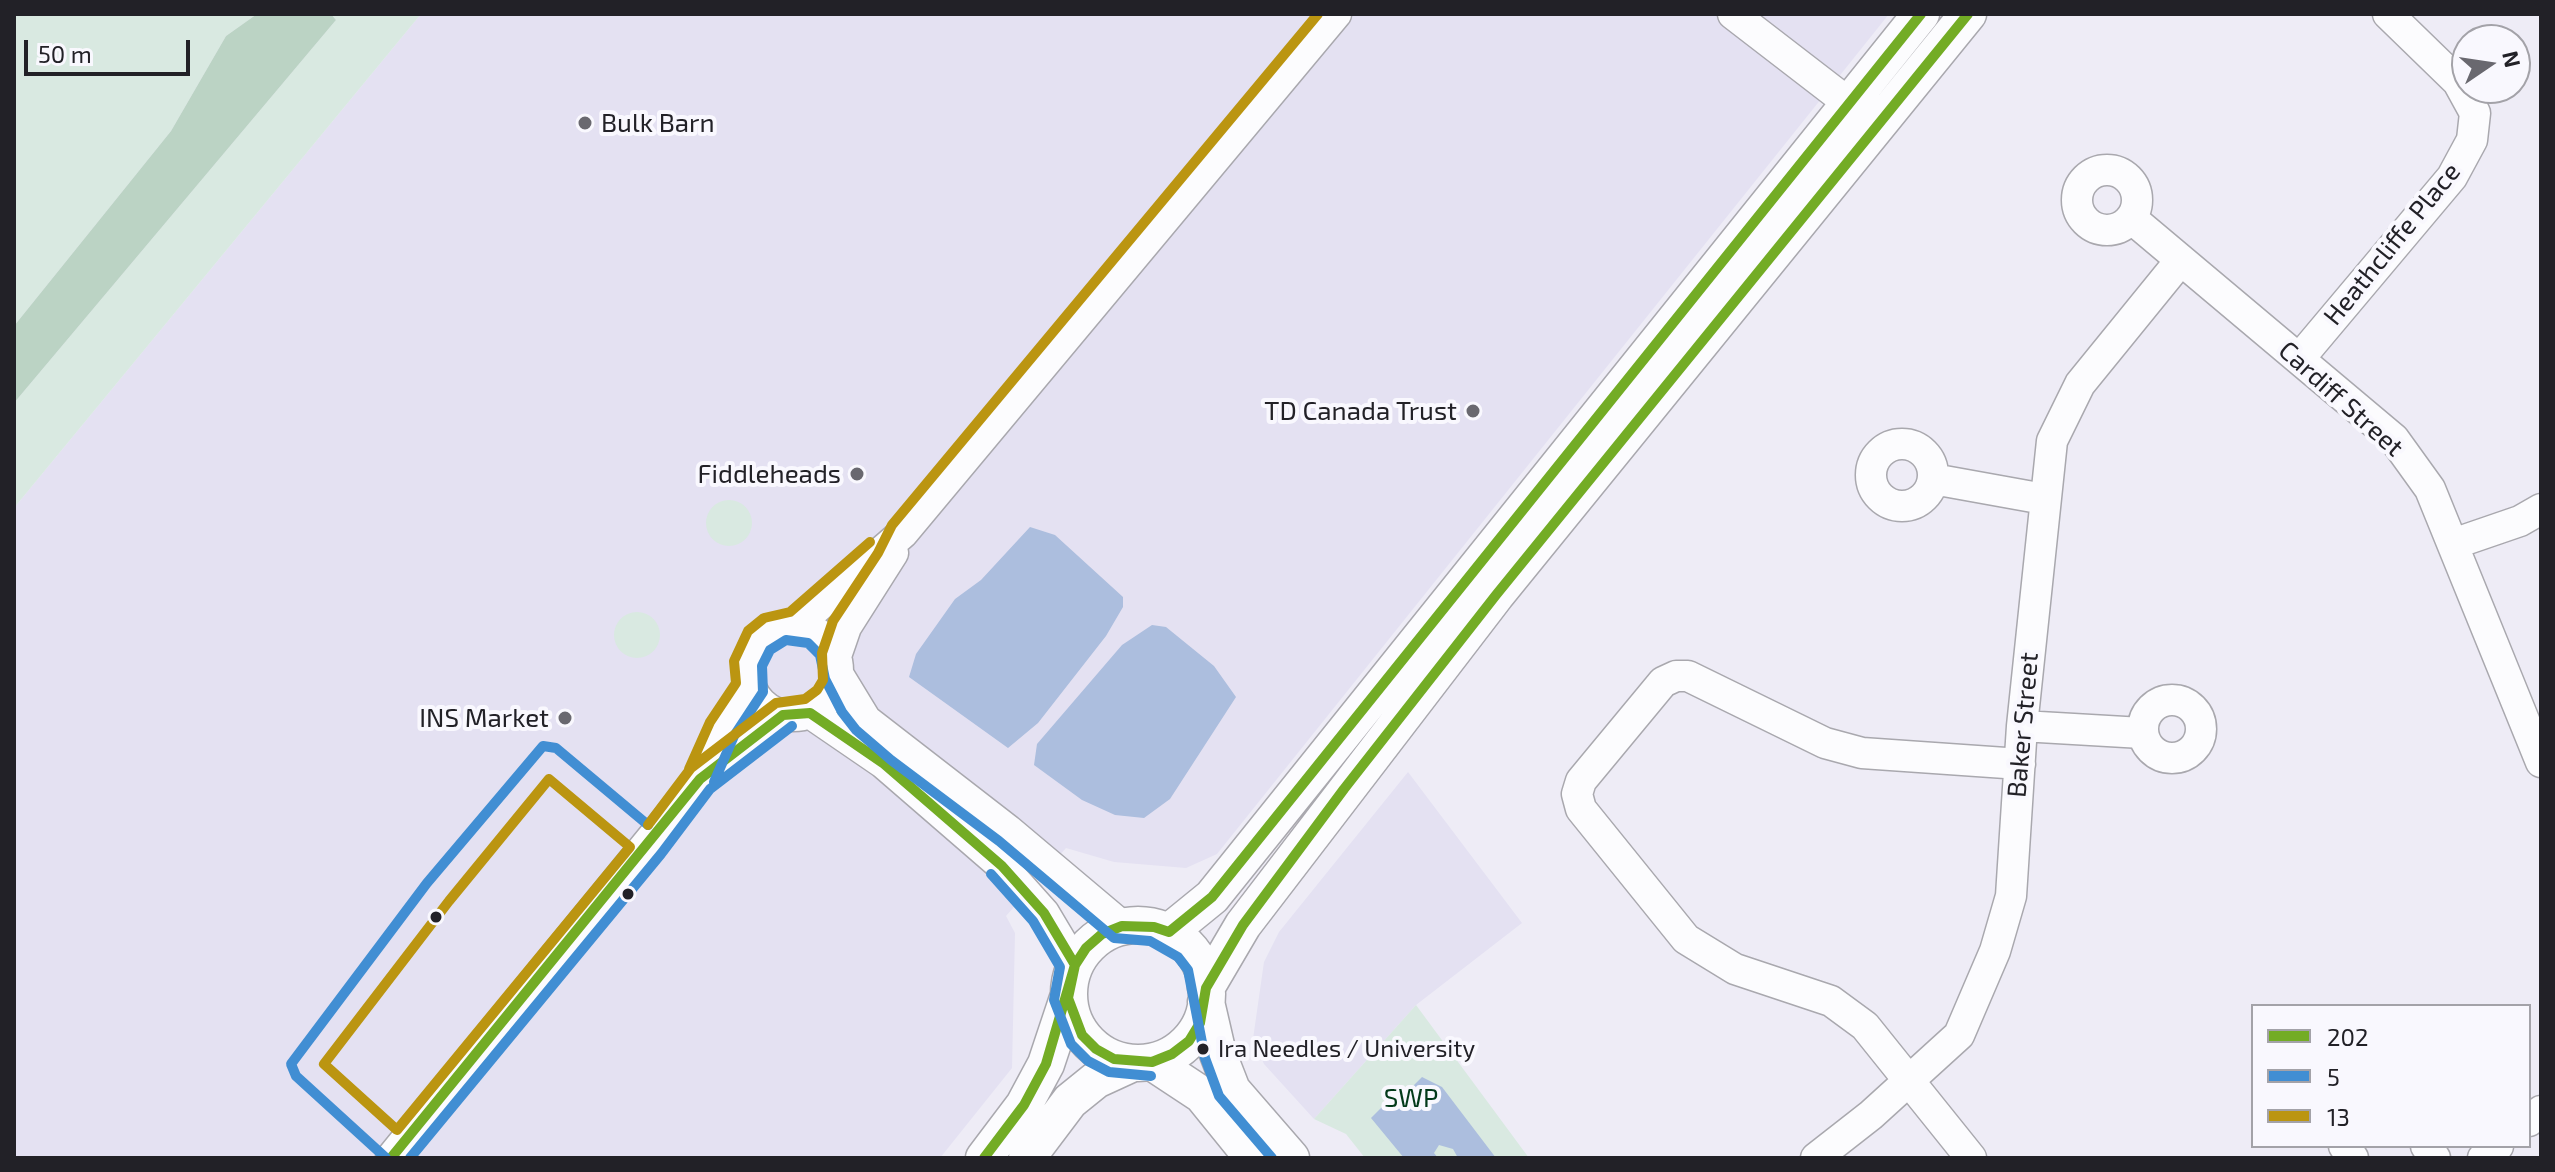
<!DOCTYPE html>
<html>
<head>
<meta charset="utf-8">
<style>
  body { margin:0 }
  #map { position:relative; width:2555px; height:1172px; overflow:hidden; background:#eeecf6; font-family:"Exo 2",sans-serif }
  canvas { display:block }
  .frame { position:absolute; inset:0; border:16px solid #222127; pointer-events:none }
  .legend { position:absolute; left:2251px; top:1004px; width:280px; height:144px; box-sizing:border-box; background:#f9f8fe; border:2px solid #a3a2a8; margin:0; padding:10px 14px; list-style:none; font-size:24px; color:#222127 }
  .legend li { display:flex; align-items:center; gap:16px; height:40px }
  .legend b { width:40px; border:2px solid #a3a2a8 }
  .north { position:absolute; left:2451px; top:24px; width:80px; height:80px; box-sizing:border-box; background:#f9f8fe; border:2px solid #a3a2a8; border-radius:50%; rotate:77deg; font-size:22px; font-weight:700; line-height:32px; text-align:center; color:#222127 }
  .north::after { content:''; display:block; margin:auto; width:28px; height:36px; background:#69686f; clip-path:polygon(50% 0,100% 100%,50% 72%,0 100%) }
  .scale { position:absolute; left:24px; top:40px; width:166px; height:36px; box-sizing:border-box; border:4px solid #222127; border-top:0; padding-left:10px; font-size:24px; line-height:28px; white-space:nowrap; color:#222127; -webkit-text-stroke:6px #f9f8fe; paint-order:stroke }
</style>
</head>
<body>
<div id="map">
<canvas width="2555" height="1172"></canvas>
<div class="frame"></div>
<ul class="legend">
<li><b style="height:10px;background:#73ac25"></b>202</li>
<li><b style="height:10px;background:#418ed3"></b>5</li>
<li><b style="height:10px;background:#bb9511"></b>13</li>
</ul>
<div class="north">N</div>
<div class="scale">50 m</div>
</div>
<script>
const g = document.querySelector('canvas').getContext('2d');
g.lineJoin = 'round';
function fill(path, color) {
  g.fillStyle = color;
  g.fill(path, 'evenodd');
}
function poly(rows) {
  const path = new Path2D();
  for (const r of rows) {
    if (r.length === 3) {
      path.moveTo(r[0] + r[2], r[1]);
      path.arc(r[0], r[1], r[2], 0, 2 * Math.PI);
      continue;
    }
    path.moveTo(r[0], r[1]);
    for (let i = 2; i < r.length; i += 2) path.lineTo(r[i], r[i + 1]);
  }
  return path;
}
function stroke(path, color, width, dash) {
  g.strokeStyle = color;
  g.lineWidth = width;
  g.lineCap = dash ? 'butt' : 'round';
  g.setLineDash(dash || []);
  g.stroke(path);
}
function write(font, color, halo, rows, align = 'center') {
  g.font = font + ' "Exo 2",sans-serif';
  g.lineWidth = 8;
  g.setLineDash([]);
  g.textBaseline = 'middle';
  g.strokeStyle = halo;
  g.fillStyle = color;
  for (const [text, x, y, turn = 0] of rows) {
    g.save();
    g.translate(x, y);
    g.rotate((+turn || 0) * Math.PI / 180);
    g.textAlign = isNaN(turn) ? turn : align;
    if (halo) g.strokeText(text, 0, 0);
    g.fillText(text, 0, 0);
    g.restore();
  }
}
fill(poly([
  [421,14,1889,14,1217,854,1186,868,1114,862,1066,848,1006,916,1015,933,1012,1068,940,1158,14,1158,14,508],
  [1408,772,1522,923,1416,1005,1314,1119,1264,1064,1253,1039,1264,962,1279,932]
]), '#e4e1f2');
fill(poly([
  [14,14,257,14,226,36,171,131,14,326],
  [331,14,421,14,14,508,14,403,336,20],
  [729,523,23],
  [637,635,23],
  [1416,1005,1529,1158,1365,1158,1346,1134,1314,1119]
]), '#d9e9e1');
fill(poly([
  [257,14,331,14,336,20,14,403,14,326,171,131,226,36]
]), '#bbd3c4');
fill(poly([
  [1030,527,1055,535,1123,597,1123,607,1106,636,1038,723,1008,748,909,677,916,654,955,599,981,580],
  [1152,625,1166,627,1214,666,1236,697,1170,799,1144,818,1115,815,1082,800,1034,765,1037,744,1122,645],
  [1422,1077,1442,1087,1496,1158,1458,1158,1453,1149,1439,1145,1434,1153,1438,1158,1404,1158,1371,1118,1400,1089,1411,1088]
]), '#acbede');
const minor = poly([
  [1733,14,1868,118],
  [2107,200,30],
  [2131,218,2394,439,2430,489,2541,762],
  [2299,359,2452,177,2472,140,2475,113,2458,82,2388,14],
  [1902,475,31],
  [1933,479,2044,499],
  [2453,544,2520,521,2541,509],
  [797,625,903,533,1336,14],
  [793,671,45],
  [836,656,846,627,893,553],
  [838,674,866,720,1008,830,1122,926],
  [2172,729,29],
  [810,713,883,763,1002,866,1044,913,1075,965],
  [2022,726,2142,733],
  [702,774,722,729,750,687],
  [2529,1121,2541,1111],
  [2344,1146,2353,1158],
  [2426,1146,2435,1158],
  [391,1158,700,779,783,715],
  [1816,1158,1871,1115,1959,1035,1995,951,2011,896,2022,726,2052,441,2080,384,2180,261],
  [1971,1158,1865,1026,1831,1001,1735,969,1686,939,1581,809,1577,794,1581,781,1663,682,1676,676,1688,676,1825,743,1862,753,2020,764],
  [2483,1158,2498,1146]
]);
const major = poly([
  [1138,994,69],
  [1169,932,1212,897,1921,14],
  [1206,988,1243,925,1496,595,1968,14],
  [1206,1002,1218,1054,1232,1090,1291,1158],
  [1152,1062,1202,1095,1253,1158],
  [984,1158,1024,1105,1046,1064,1068,998],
  [1027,1158,1070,1101,1096,1080,1133,1063]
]);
stroke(minor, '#a9a8ae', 33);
stroke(major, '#a9a8ae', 39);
stroke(minor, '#fcfcfe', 30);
stroke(major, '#fcfcfe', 36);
stroke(poly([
  [1921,14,1212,897,1169,932,1154,927,1122,926,1102,934,1086,948,1075,965,1068,998,1082,1035,1096,1049,1114,1059,1152,1062,1172,1054,1189,1041,1200,1023,1206,988,1243,925,1344,789,1496,595,1968,14],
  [391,1158,700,779,783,715,810,713,883,763,1002,866,1044,913,1075,965,1046,1064,1024,1105,984,1158]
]), '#73ac25', 10);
stroke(poly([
  [714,782,734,736,763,692,762,666,770,650,786,640,808,643,820,655,825,679,842,712,856,730,891,760,999,841,1114,938,1150,941,1178,957,1188,970,1205,1058,1219,1096,1272,1158],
  [991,874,1033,921,1060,967,1054,1000,1071,1044,1088,1061,1109,1072,1151,1076],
  [386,1158,296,1076,291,1064,427,883,543,746,556,748,648,825],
  [410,1158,661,854,710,789,792,726]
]), '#418ed3', 10);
stroke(poly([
  [689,769,710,722,736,683,734,661,748,631,764,618,790,612,870,542],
  [549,779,630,847,397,1130,324,1064,449,901,549,779],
  [648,825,691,768,776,703,805,699,817,690,823,680,822,653,833,621,878,553,892,525,1318,14]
]), '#bb9511', 10);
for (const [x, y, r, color] of [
  [585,123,8,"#69686f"],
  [1473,411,8,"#69686f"],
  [857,474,8,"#69686f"],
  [565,718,8,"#69686f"],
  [628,894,7,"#222127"],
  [436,917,7,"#222127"],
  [1203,1049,7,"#222127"]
]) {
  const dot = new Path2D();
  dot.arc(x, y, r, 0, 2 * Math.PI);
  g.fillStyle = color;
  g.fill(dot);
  stroke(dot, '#f9f8fe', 3);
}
write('24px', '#222127', '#f9f8fe', [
  ["Ira Needles / University",1218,1049]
], 'left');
write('26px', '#222127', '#f9f8fe', [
  ["Bulk Barn",601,123,"left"],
  ["TD Canada Trust",1457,411],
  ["Fiddleheads",841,474],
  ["INS Market",549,718]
], 'right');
write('26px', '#222127', '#f9f8fe', [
  ["Heathcliffe Place",2392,244,-51],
  ["Cardiff Street",2341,399,42],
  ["Baker Street",2023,725,-85]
]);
write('26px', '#033a1a', '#f9f8fe', [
  ["SWP",1411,1098]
]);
</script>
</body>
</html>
